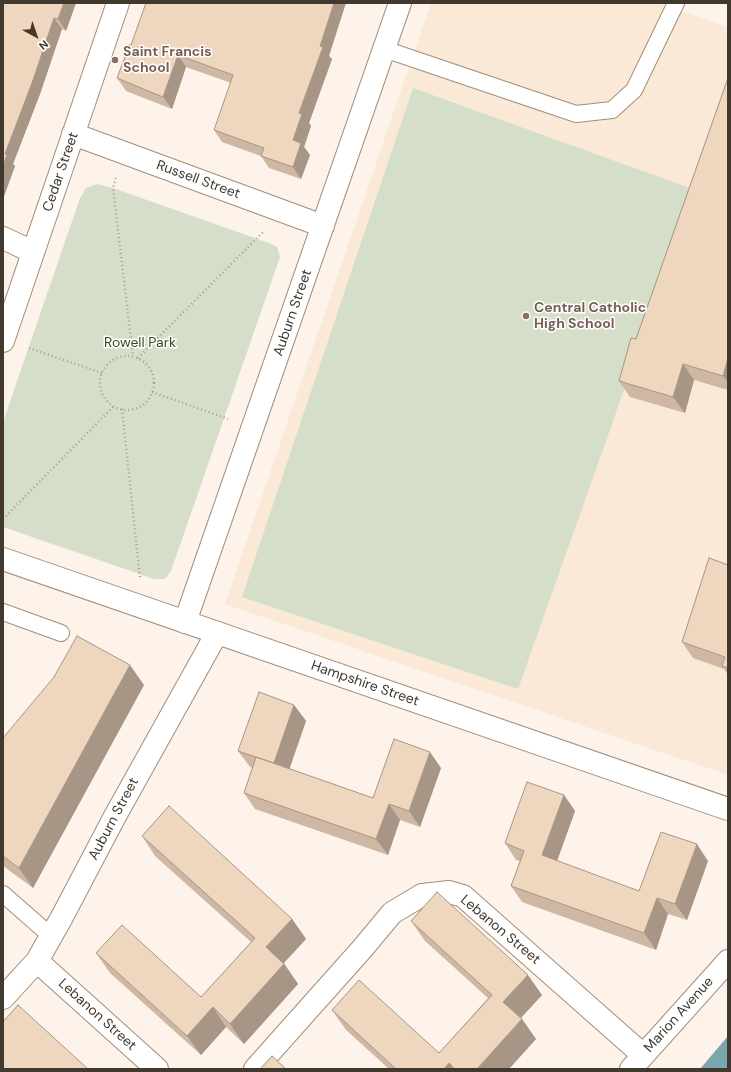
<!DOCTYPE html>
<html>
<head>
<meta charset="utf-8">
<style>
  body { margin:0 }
  #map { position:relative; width:731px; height:1072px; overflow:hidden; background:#fdf3ea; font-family:"DM Sans",sans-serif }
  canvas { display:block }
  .frame { position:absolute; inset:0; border:4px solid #41382e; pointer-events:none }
  .north { position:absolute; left:16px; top:16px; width:40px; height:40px; -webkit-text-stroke:3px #fff; paint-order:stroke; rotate:140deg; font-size:11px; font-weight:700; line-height:16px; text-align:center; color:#41382e }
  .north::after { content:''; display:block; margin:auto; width:14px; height:18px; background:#41382e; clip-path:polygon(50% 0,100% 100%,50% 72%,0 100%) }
</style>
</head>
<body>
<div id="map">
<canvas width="731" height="1072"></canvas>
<div class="frame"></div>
<div class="north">N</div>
</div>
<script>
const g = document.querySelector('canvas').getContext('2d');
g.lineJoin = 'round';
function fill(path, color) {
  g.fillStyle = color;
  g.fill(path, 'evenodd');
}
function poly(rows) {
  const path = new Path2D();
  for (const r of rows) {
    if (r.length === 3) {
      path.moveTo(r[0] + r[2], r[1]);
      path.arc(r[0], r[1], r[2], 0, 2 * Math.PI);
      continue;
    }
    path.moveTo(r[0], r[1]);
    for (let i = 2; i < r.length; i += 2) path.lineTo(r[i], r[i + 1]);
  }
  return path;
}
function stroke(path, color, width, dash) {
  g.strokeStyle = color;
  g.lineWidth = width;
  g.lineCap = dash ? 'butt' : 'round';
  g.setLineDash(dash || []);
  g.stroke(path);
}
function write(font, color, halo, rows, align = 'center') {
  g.font = font + ' "DM Sans",sans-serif';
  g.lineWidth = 3;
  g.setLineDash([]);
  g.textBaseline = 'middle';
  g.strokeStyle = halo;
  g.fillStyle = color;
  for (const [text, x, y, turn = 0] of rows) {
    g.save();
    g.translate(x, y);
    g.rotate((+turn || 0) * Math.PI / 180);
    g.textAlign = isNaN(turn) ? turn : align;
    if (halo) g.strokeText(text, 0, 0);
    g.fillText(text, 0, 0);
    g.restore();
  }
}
fill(poly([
  [431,3,658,3,728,27,728,775,225,604]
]), '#f9e9d6');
fill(poly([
  [413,88,695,190,518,689,242,597],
  [97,184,113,188,269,243,277,247,280,257,171,571,165,579,154,579,3,527,3,422,80,198,86,188]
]), '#d5dec8');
fill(poly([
  [728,1036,728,1069,700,1069]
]), '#7aa6ae');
const service = poly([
  [384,49,576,114,612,110,634,90,676,3],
  [3,612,61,633],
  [3,894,51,936]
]);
const minor = poly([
  [73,134,323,226],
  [3,238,33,252],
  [3,341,118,3],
  [185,622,400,3],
  [37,961,157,1069],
  [3,998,37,961,62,917,114,818,217,633],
  [255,1069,362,949,392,913,422,895,449,892,463,896,643,1055],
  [631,1069,728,961]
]);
const tertiary = poly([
  [3,559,728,809]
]);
stroke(service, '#a48d78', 18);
stroke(minor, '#a48d78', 24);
stroke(tertiary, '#a48d78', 24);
stroke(poly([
  [116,178,113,188,133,356],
  [29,348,102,373],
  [127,383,27],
  [138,358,263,232],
  [152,392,228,419],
  [122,409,140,578],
  [3,519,114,406]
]), '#a89e95', 2.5, [1, 3]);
stroke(service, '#fff', 16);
stroke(minor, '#fff', 22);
stroke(tertiary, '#fff', 22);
fill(poly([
  [3,3,76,3,66,31,62,29,40,94,13,164,15,166,3,199],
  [131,45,329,56,332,59,309,123,311,126,304,147,310,155,301,179,269,168,261,156,222,142,214,130,231,83,186,67,172,109,126,91,117,78],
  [728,78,728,390,694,380,685,413,630,397,619,381,636,339],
  [728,565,728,675,724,669,693,658,682,642],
  [144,685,33,888,3,866,3,738],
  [294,705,306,721,289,769,373,798,441,768,420,827,400,820,388,855,255,809,244,793,253,768,250,767,238,751],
  [564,795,575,811,557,861,639,891,708,861,687,920,668,914,656,950,522,902,511,886,520,861,516,860,505,843],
  [142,836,292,919,306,939,284,963,298,984,244,1044,226,1027,201,1055,110,973,96,953,201,997,251,942,155,856],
  [411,921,542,995,521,1018,536,1039,509,1069,389,1069,346,1030,332,1010,439,1053,488,998,425,941]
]), '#ceb8a4');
fill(poly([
  [64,3,76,3,66,31,58,19],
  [334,3,346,3,329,56,332,59,309,123,311,126,304,147,310,155,301,179,293,167,293,140,299,113],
  [54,18,62,29,40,94,13,164,15,166,3,199,3,166,5,154],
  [178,55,186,67,172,109,163,97],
  [728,358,728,383,723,376],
  [683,364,694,380,685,413,673,397],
  [130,665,144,685,33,888,19,868],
  [294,705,306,721,286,779,274,763],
  [430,752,441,768,420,827,409,811],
  [564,795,575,811,553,872,542,855],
  [389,804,400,820,388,855,376,839],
  [697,844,708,861,687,920,675,904],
  [657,898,668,914,656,950,644,933],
  [292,919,306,939,280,967,266,947],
  [284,964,298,984,244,1044,230,1024],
  [528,975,542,995,517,1022,503,1002],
  [213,1007,226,1027,201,1055,187,1036],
  [522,1019,536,1039,509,1069,477,1069],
  [449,1063,453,1069,444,1069]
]), '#a79686');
const building = poly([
  [3,3,64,3,58,19,54,18,32,83,5,154,7,155,3,166,3,3],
  [146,3,334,3,320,46,323,47,299,113,302,114,293,140,301,143,293,167,261,156,264,148,214,130,233,75,178,55,163,97,117,78,130,44,131,45,146,3],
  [728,78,728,358,723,376,683,364,673,397,619,381,631,338,636,339,728,78],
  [709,558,728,565,728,668,722,666,725,657,682,642,709,558],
  [77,636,130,665,19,868,3,856,3,738,54,677,77,636],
  [259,692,294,705,274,763,238,751,259,692],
  [394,739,430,752,409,811,389,804,376,839,244,793,256,757,373,798,394,739],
  [527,782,564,795,542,855,639,891,661,832,697,844,675,904,657,898,644,933,511,886,524,851,505,843,527,782],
  [169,806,292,919,266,947,284,964,230,1024,213,1007,187,1036,96,953,122,925,201,997,255,938,142,836,169,806],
  [437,892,528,975,503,1002,522,1019,477,1069,455,1069,449,1063,444,1069,396,1069,332,1010,359,980,439,1053,492,995,411,921,437,892],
  [18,1005,88,1069,3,1069,3,1022,18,1005],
  [272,1056,286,1069,260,1069,272,1056]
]);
fill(building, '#efd6bf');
stroke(building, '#a79686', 1);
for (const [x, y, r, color] of [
  [115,60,4,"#8d6e63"],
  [526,316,4,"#8d6e63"]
]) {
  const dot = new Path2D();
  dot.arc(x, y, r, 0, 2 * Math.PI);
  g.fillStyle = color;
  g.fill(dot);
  stroke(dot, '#fff', 1.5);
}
write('bold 14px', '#785e54', '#fff', [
  ["Saint Francis",123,52],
  ["School",123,68],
  ["Central Catholic",534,308],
  ["High School",534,324]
], 'left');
write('14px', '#41382e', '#fff', [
  ["Cedar Street",61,172,-71],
  ["Russell Street",198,180,20],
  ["Auburn Street",293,313,-71],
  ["Hampshire Street",365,684,19],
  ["Auburn Street",114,819,-62],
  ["Lebanon Street",500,930,40],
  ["Lebanon Street",97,1015,42],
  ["Marion Avenue",679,1015,-48]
]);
write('14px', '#384914', '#fff', [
  ["Rowell Park",140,343]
]);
</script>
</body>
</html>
